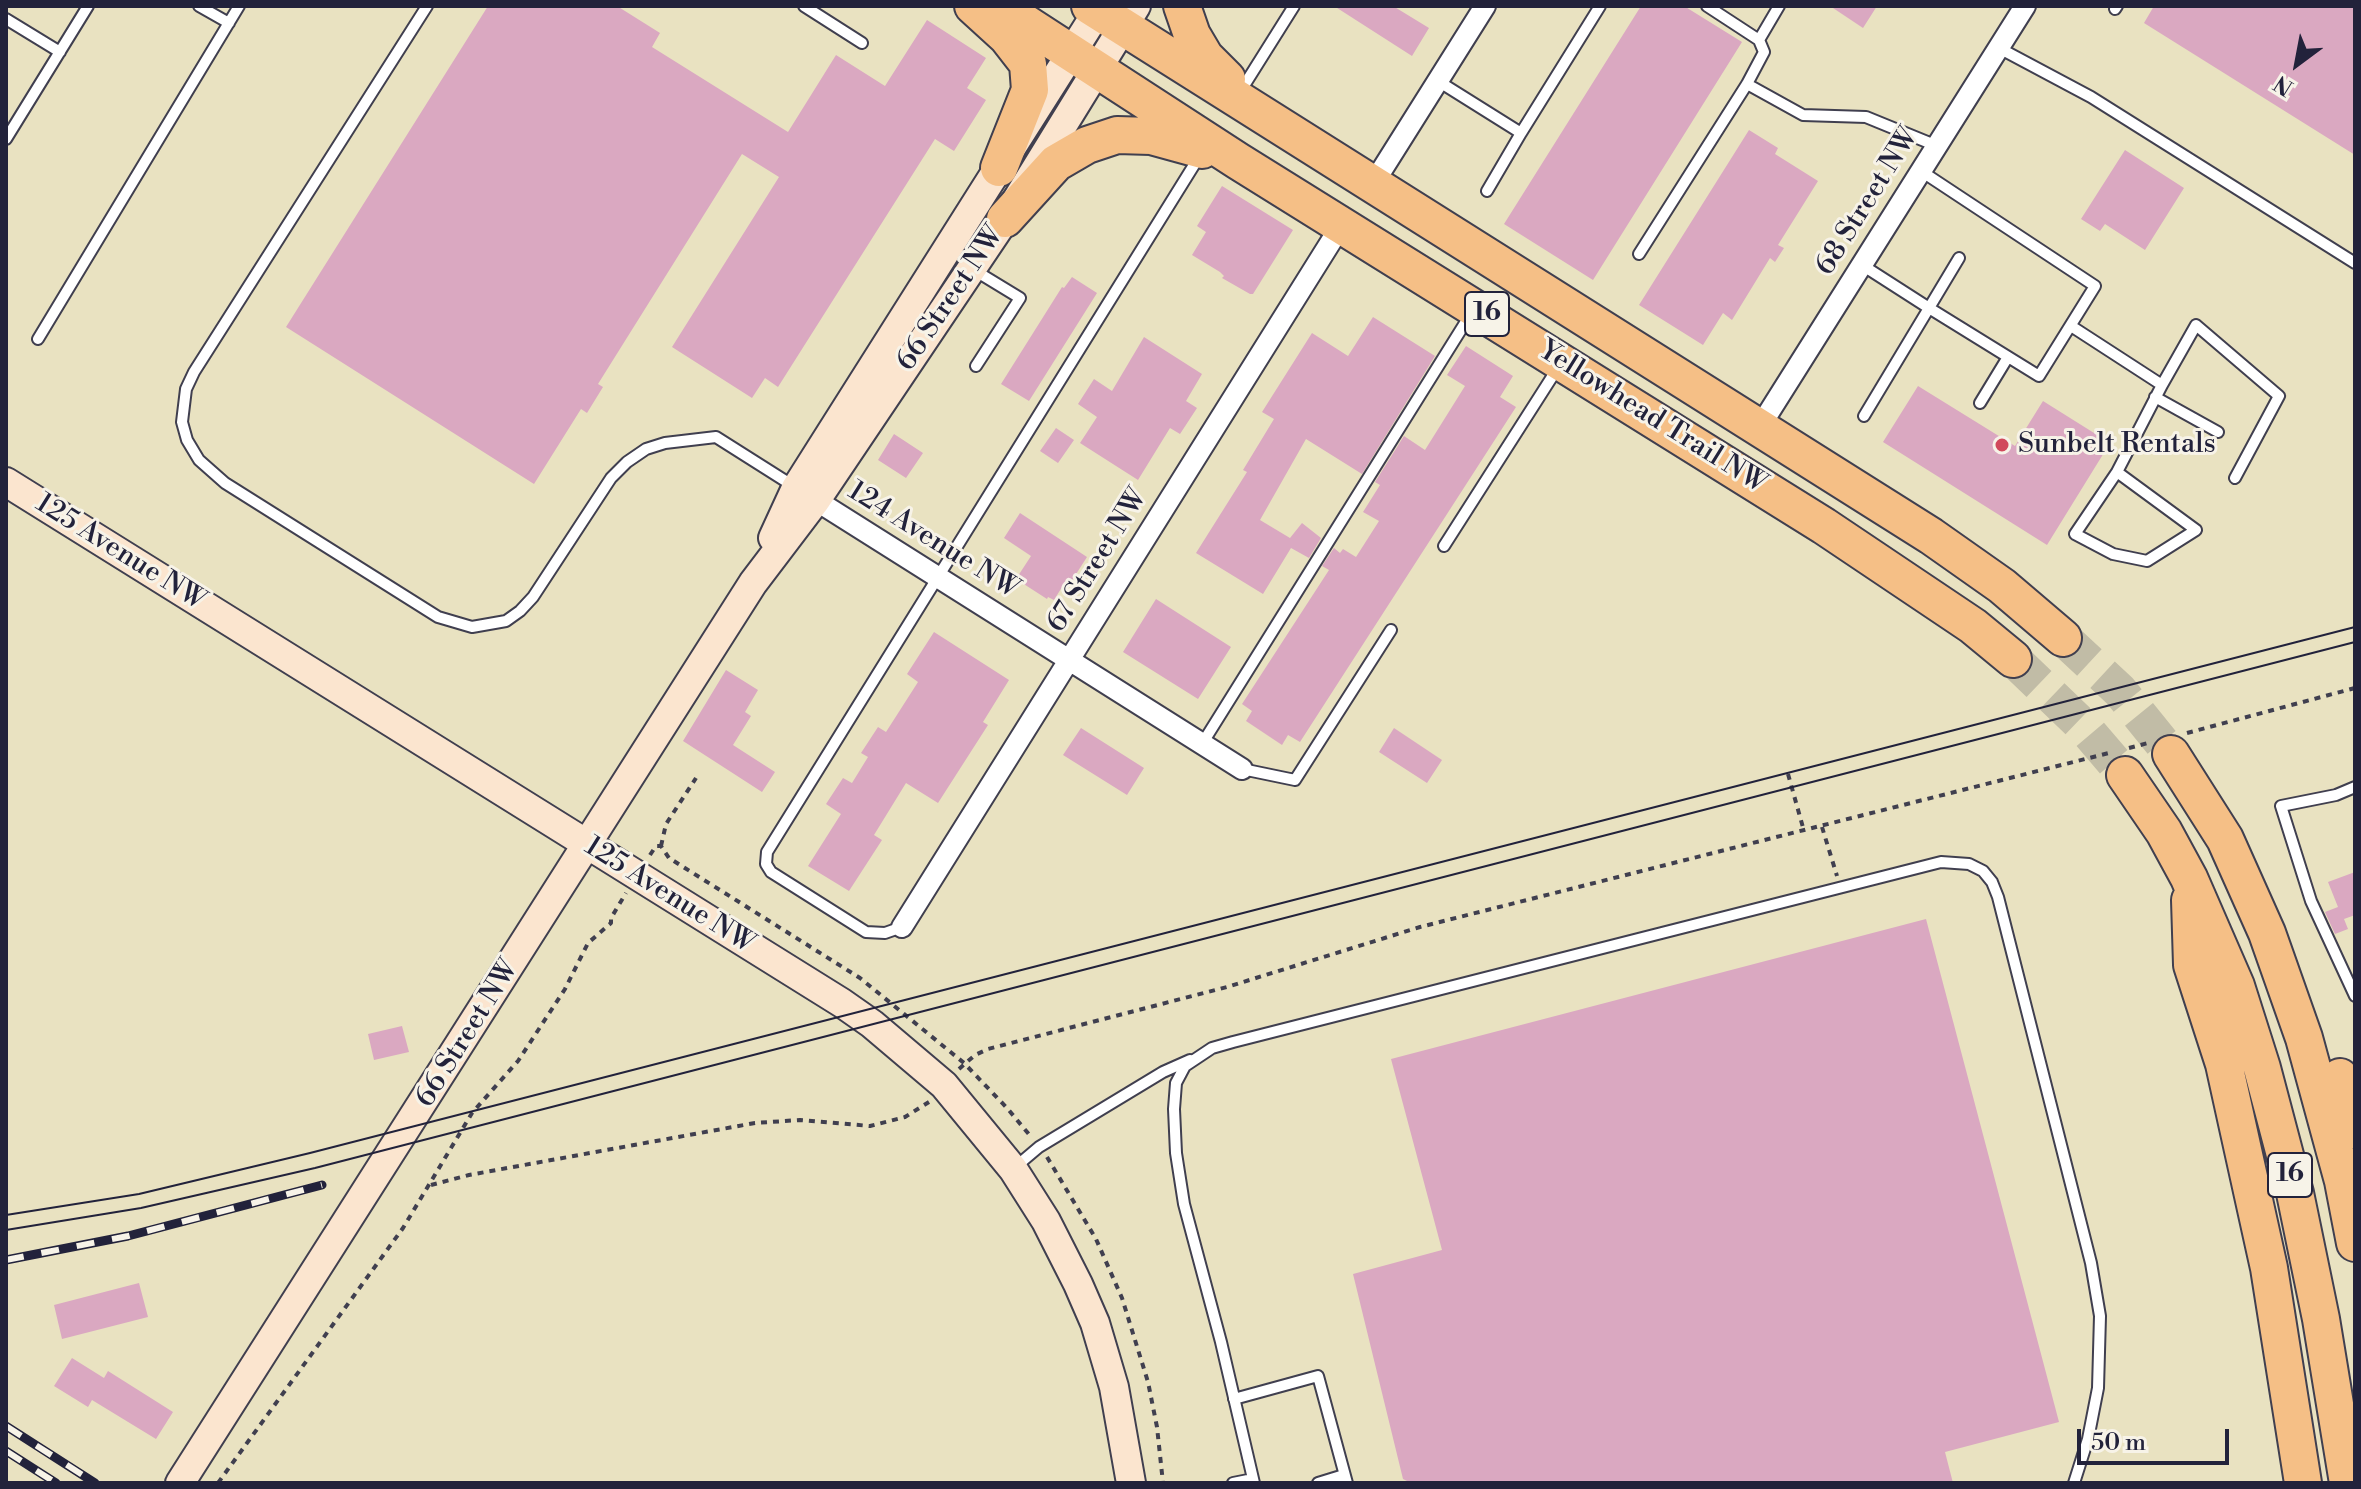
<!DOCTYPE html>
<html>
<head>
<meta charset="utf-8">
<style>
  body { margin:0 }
  #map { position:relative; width:2361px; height:1489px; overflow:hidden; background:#e9e2c1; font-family:"Libre Bodoni",serif }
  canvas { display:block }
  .frame { position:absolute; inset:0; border:8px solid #22223b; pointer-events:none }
  .north { position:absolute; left:2257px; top:24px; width:80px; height:80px; -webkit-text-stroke:6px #f7f3e8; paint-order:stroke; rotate:212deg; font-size:22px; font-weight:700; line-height:32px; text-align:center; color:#22223b }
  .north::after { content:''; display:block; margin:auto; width:28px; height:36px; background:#22223b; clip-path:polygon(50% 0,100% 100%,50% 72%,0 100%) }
  .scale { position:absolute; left:2077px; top:1429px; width:152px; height:36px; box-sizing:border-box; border:4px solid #22223b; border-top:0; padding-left:10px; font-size:24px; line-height:28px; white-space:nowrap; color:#22223b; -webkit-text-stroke:6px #f7f3e8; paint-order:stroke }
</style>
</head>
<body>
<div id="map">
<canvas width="2361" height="1489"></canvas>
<div class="frame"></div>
<div class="north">N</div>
<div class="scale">50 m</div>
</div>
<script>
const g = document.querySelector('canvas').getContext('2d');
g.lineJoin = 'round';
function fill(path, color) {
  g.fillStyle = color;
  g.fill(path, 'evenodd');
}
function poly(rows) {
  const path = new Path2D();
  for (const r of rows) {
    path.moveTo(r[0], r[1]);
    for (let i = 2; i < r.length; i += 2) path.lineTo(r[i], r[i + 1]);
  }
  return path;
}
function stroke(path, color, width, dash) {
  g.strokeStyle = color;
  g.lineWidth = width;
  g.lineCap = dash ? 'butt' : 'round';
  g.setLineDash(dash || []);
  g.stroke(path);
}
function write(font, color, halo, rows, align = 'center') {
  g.font = font + ' "Libre Bodoni",serif';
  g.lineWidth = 6;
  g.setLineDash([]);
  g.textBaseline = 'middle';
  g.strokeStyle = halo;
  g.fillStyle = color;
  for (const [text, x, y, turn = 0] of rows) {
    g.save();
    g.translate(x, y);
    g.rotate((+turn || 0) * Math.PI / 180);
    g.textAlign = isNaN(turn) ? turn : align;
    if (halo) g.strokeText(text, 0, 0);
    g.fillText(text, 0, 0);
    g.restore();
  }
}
fill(poly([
  [488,6,617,6,660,33,652,47,788,132,836,55,885,86,927,20,986,58,967,88,986,100,954,151,935,139,778,387,765,378,752,398,672,347,779,177,742,154,598,384,603,387,587,413,581,409,534,484,286,327],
  [1334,6,1393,6,1429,28,1412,56],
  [1641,6,1684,6,1742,42,1593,280,1504,224],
  [1830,6,1877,6,1863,28],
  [2154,6,2355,6,2355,155,2144,23],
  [1749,130,1778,148,1775,154,1818,181,1778,245,1784,248,1775,262,1770,258,1732,320,1723,313,1703,345,1639,305],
  [2125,150,2184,188,2145,250,2105,224,2100,231,2081,219],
  [1222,186,1293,230,1253,294,1250,294,1222,278,1224,276,1220,272,1192,255,1206,232,1197,226],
  [1072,277,1097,293,1029,401,1001,384,1062,287,1064,288],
  [1373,317,1435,356,1362,474,1306,439,1260,520,1290,538,1302,523,1321,538,1309,558,1291,548,1263,594,1196,553,1247,472,1243,470,1274,419,1262,412,1312,333,1348,356],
  [1144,337,1202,374,1186,401,1197,408,1180,434,1170,428,1138,480,1080,443,1097,417,1078,404,1094,379,1112,391],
  [1466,346,1513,376,1500,397,1516,407,1300,742,1288,735,1282,745,1246,721,1252,711,1242,704,1329,570,1322,566,1334,548,1340,553,1343,549,1356,557,1379,521,1363,512,1380,485,1375,482,1404,436,1425,450,1465,386,1447,375],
  [1918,386,2015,446,2043,401,2110,443,2047,545,1883,442],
  [1056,428,1074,440,1058,463,1040,451],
  [894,434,923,453,906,478,878,460],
  [1020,513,1087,557,1071,582,1067,579,1054,600,1048,597,1047,599,1016,579,1031,556,1004,538],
  [1156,599,1231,647,1198,699,1123,652],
  [934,632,1009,680,983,722,988,725,938,803,906,783,874,835,882,840,849,891,808,866,841,814,826,804,843,778,852,783,868,757,861,753,878,727,886,732,918,682,907,674],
  [726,670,758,690,745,712,751,716,733,745,775,772,762,792,683,741],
  [1081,728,1144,768,1127,795,1063,755],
  [1394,728,1442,760,1427,783,1379,752],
  [2355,872,2355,915,2344,919,2348,929,2335,934,2325,912,2338,907,2328,882],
  [1926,919,2059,1422,1945,1452,1953,1483,1411,1483,1403,1479,1353,1274,1442,1250,1391,1059],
  [402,1026,409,1052,374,1060,368,1034],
  [139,1283,148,1317,62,1339,54,1305],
  [72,1358,104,1378,108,1371,173,1412,156,1439,92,1400,88,1407,54,1386]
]), '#daa8c1');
stroke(poly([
  [2063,638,2120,691,2171,754],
  [2013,659,2084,727,2125,775]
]), '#c1bca6', 36, [36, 18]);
const lane = poly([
  [199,6,229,23],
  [427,6,194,372,186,389,182,422,187,440,199,460,225,483,438,617,472,627,506,621,520,611,533,597,611,478,627,462,646,449,665,443,716,437,795,487],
  [804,6,862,43],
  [1707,6,1759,40,1779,6],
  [2115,9,2117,6],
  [6,19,60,52],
  [1999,48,2091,97,2355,263],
  [1438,81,1521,133,1600,6],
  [1747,84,1803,115,1866,117,1937,146],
  [1240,92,1294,6],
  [6,139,88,6],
  [1921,171,2095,286,2039,376,1929,308,1959,258],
  [1487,191,1521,133],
  [1639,254,1747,84,1764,52,1759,40],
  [1862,265,1929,308,1864,416],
  [974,270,1020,298,976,366],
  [2071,326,2162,385,2117,472,2075,534,2113,554,2147,561,2196,530,2117,472],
  [38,339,239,6],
  [2162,385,2196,325,2279,396,2235,478],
  [2155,397,2218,432],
  [1980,403,2008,357],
  [1444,546,1559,366],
  [1202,744,1472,312],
  [1242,769,1295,780,1391,630],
  [2355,787,2336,795,2281,806,2311,901,2355,996],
  [902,927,885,933,866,932,771,872,766,864,767,852,1199,157],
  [1013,1169,1039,1147,1163,1072,1190,1060],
  [1234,1399,1318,1376,1347,1483],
  [1233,1483,1253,1479],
  [1254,1483,1221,1342,1184,1204,1176,1153,1174,1109,1176,1083,1185,1066,1212,1048,1233,1042,1941,862,1969,864,1983,871,1992,882,1998,897,2091,1263,2100,1316,2098,1388,2088,1439,2074,1483],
  [1318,1483,1344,1475]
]);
const street = poly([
  [1373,184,1485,6],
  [1759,428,2025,6],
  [806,494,1242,769],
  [902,927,1342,224]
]);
const secondary = poly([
  [6,482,842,1003,872,1024,944,1085,1013,1169,1046,1221,1078,1284,1095,1323,1114,1387,1131,1483],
  [773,538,796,488,1101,6],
  [180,1483,753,583,816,500,1005,219,1136,6]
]);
const highway = poly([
  [973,6,1007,37,1028,64,1030,90,999,168],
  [999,6,1238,161,1824,526,1973,626,2013,659],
  [1090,6,1931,536,2002,586,2063,638],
  [1182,6,1192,35,1205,57,1227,79],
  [1005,219,1056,163,1087,145,1117,135,1151,136,1202,150],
  [2171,754,2225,839,2267,933,2304,1038,2343,1181,2355,1243],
  [2125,775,2164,832,2189,878,2236,986,2262,1068,2295,1193,2321,1319,2348,1483],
  [2190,900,2192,965,2224,1064,2269,1268,2303,1483],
  [2340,1077,2355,1130]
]);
stroke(lane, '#403f4f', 14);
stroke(street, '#403f4f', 24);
stroke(secondary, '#403f4f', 32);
stroke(highway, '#403f4f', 40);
stroke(poly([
  [2187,733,2355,688],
  [2129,748,2148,743],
  [1788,774,1804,831],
  [1822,827,1837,876],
  [661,846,666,824,696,778],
  [650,855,656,846,661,846,669,858,860,978,964,1063,1007,1108,1032,1138],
  [959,1069,975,1055,988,1049,1227,987,1420,927,2109,753],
  [1047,1157,1096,1239,1122,1298,1148,1382,1157,1427,1163,1483],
  [431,1185,469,1175,755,1123,800,1120,870,1126,905,1117,929,1102],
  [218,1483,403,1228,472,1113,518,1061,565,989,588,943,611,923,611,918,626,893]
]), '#403f4f', 4, [6, 6]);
stroke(lane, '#fff', 10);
stroke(street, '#fff', 20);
stroke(secondary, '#fbe5cf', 28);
stroke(highway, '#f5bf86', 36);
stroke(poly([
  [6,1215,139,1194,310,1153,2355,627],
  [6,1230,141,1208,315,1168,2355,642]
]), '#22223b', 2);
const rail = poly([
  [6,1260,128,1236,322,1185],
  [6,1426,95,1483],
  [6,1451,56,1483]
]);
stroke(rail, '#22223b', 9);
stroke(rail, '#f7f3e8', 6, [18]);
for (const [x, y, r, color] of [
  [2002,445,8,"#d1495b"]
]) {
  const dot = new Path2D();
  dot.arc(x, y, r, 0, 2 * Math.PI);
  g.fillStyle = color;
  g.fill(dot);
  stroke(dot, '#f7f3e8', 3);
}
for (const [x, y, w] of [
  [1487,314,44],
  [2290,1175,44]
]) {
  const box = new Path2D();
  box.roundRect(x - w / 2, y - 22, w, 44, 6);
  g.fillStyle = '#f7f3e8';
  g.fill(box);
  stroke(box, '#22223b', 2);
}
write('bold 26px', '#22223b', null, [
  ["16",1487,314],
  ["16",2290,1175]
]);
write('28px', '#22223b', '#f7f3e8', [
  ["68 Street NW",1868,202,-58],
  ["66 Street NW",951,299,-56],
  ["Yellowhead Trail NW",1652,418,32],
  ["124 Avenue NW",933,541,32],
  ["125 Avenue NW",120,553,32],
  ["67 Street NW",1098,561,-58],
  ["125 Avenue NW",669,896,32],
  ["66 Street NW",468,1034,-58]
]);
write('28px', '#22223b', '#f7f3e8', [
  ["Sunbelt Rentals",2018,445]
], 'left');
</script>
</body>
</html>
